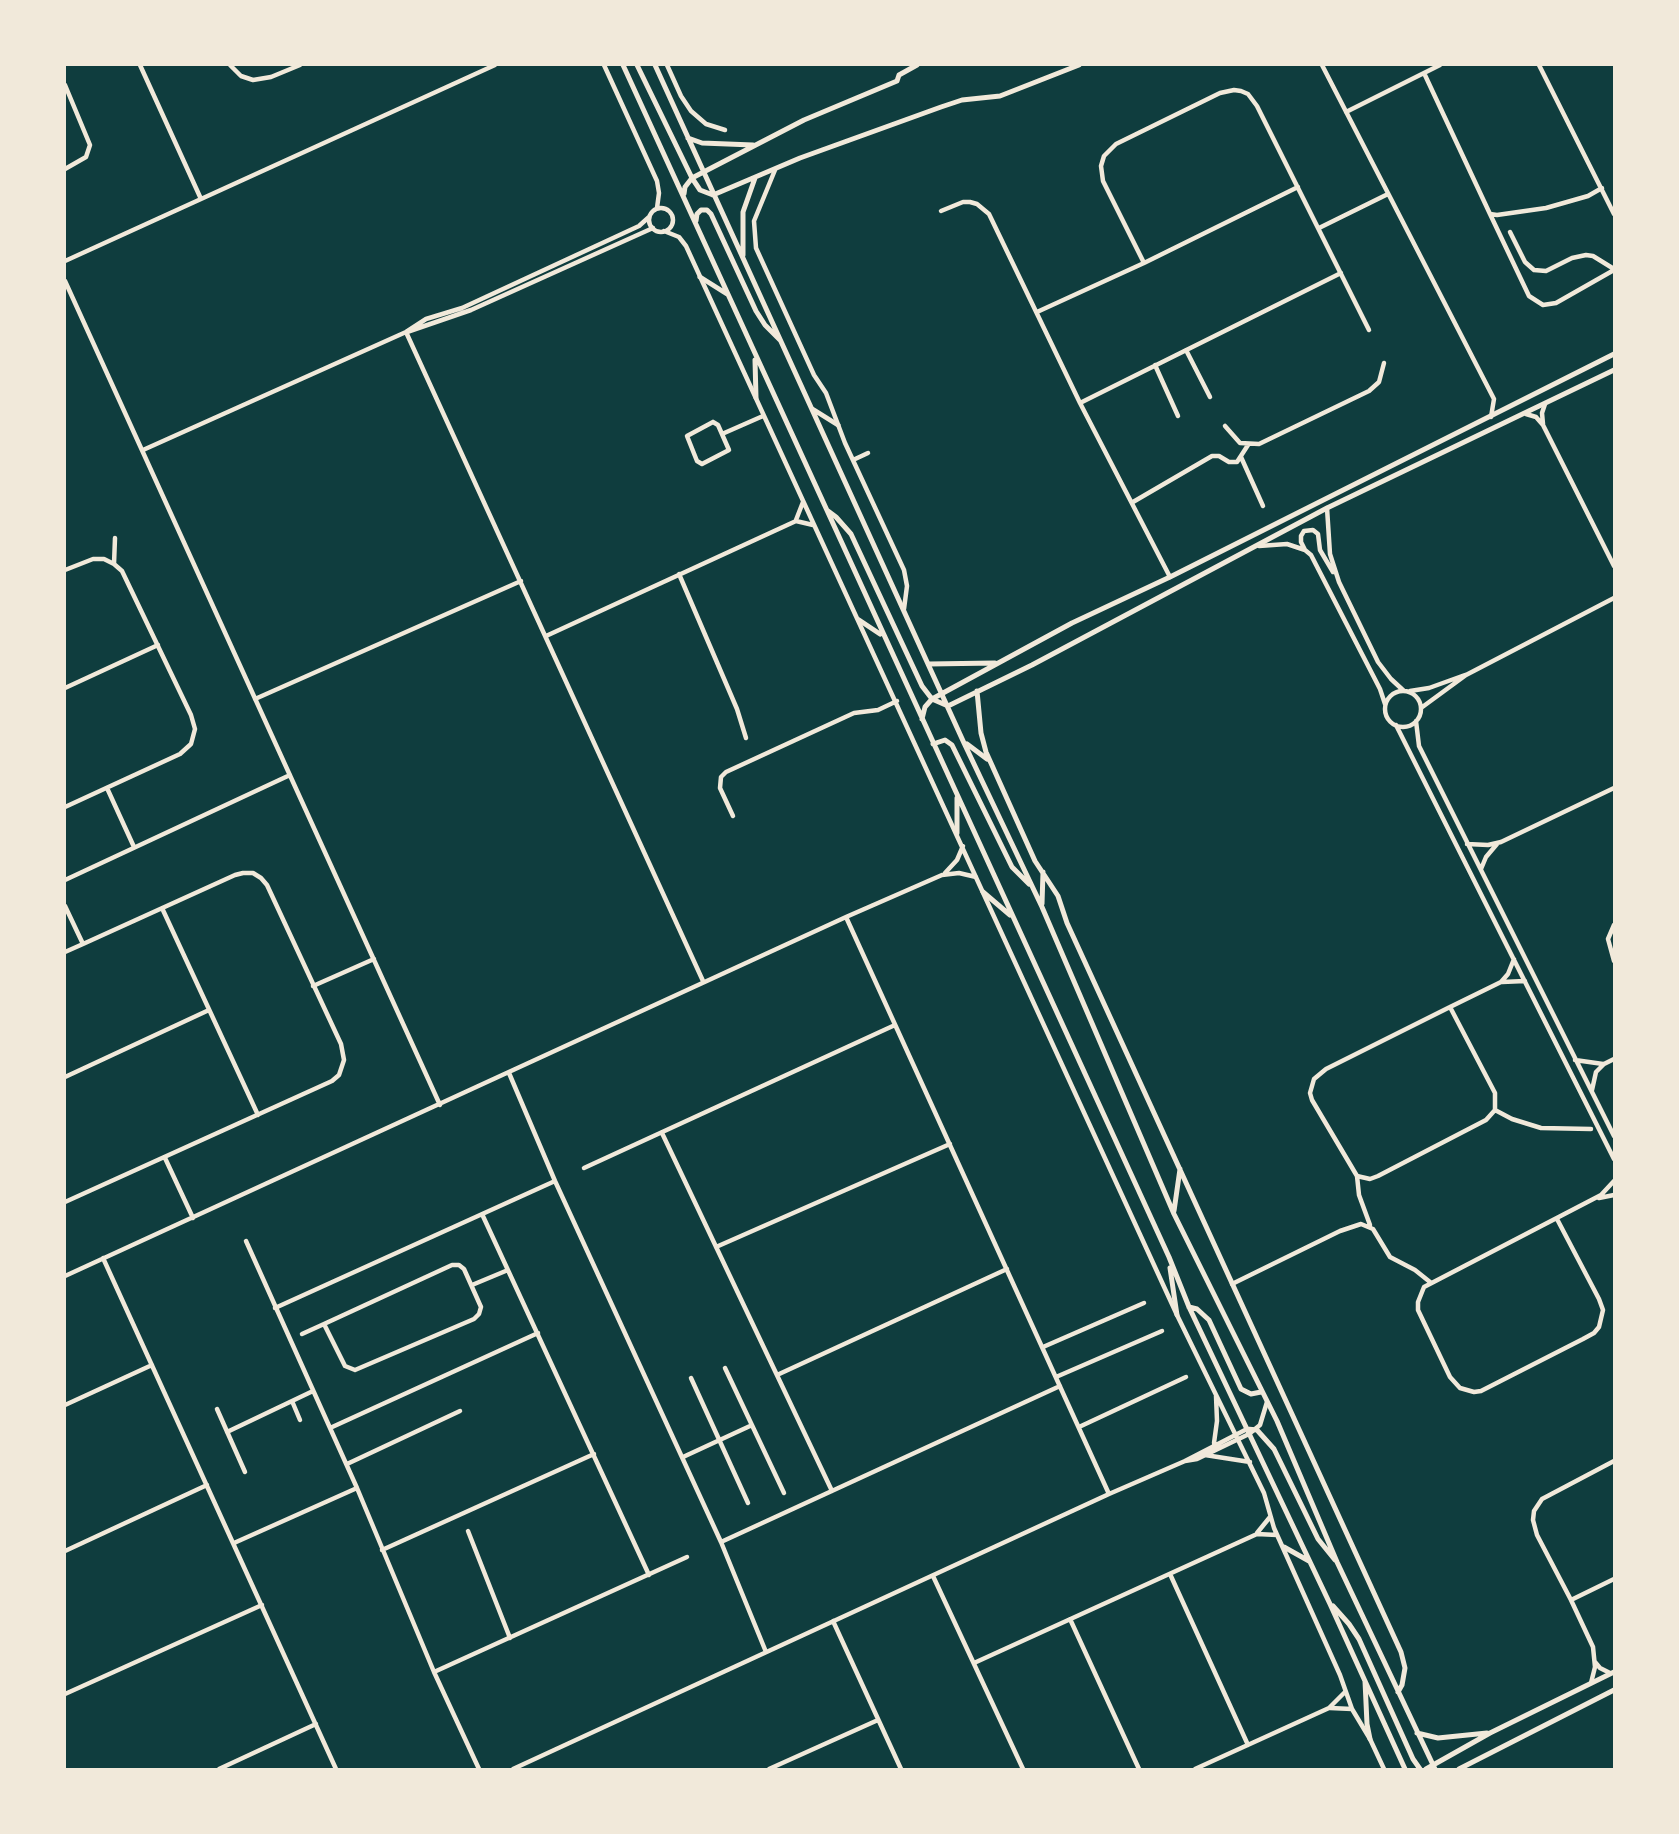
<!DOCTYPE html>
<html>
<head>
<meta charset="utf-8">
<style>
  body { margin:0 }
  #map { position:relative; width:1679px; height:1834px; overflow:hidden; background:#0f3d3e; font-family:Jost,sans-serif }
  canvas { display:block }
  .frame { position:absolute; inset:0; border:66px solid #f1e9da; pointer-events:none }
</style>
</head>
<body>
<div id="map">
<canvas width="1679" height="1834"></canvas>
<div class="frame"></div>
</div>
<script>
const g = document.querySelector('canvas').getContext('2d');
g.lineJoin = 'round';
function poly(rows) {
  const path = new Path2D();
  for (const r of rows) {
    if (r.length === 3) {
      path.moveTo(r[0] + r[2], r[1]);
      path.arc(r[0], r[1], r[2], 0, 2 * Math.PI);
      continue;
    }
    path.moveTo(r[0], r[1]);
    for (let i = 2; i < r.length; i += 2) path.lineTo(r[i], r[i + 1]);
  }
  return path;
}
function stroke(path, color, width, dash) {
  g.strokeStyle = color;
  g.lineWidth = width;
  g.lineCap = dash ? 'butt' : 'round';
  g.setLineDash(dash || []);
  g.stroke(path);
}
stroke(poly([
  [140,65,201,199],
  [230,65,241,76,253,80,271,77,300,65],
  [604,65,657,181,659,193,657,208],
  [667,65,681,96,691,111,706,124,725,130],
  [1322,65,1494,399,1491,417],
  [1539,65,1614,214],
  [1424,73,1490,214,1497,215,1546,208,1588,196,1602,188],
  [65,85,90,145,86,157,65,169],
  [1346,112,1440,65],
  [775,170,754,221,756,248,814,375,826,393,845,443,904,570,907,586,904,609],
  [661,220,12],
  [941,211,963,202,970,202,977,204,989,214,1080,403,1170,577],
  [1490,214,1529,296,1543,305,1556,303,1614,270],
  [1319,228,1388,194],
  [664,231,679,237,686,246,1177,1315,1264,1493,1274,1528,1340,1675,1352,1709,1370,1739,1384,1769],
  [1510,232,1525,262,1534,270,1546,271,1572,258,1586,255,1593,256,1614,269],
  [65,261,495,65],
  [1144,263,1103,181,1101,166,1104,156,1116,144,1220,93,1234,90,1241,91,1248,94,1257,106,1369,330],
  [65,281,440,1105],
  [1037,312,1144,263,1298,187],
  [406,332,703,981],
  [407,332,471,310,653,228],
  [1186,350,1210,397],
  [1155,365,1178,416],
  [1080,403,1341,273],
  [1526,414,1536,417,1543,425,1614,566],
  [713,422,718,425,729,450,702,464,697,461,687,436,713,422],
  [1543,424,1542,413,1545,404],
  [1225,426,1240,443,1259,444,1369,391,1379,382,1384,363],
  [722,434,763,416],
  [143,450,406,332,426,319,462,308,639,226,649,217],
  [1241,457,1263,506],
  [853,460,868,453],
  [1133,502,1212,456,1219,456,1229,462,1237,462,1248,445],
  [1327,508,1330,554,1339,582,1378,662,1391,679,1404,691],
  [796,520,803,502],
  [1259,546,1287,544,1305,550,1311,555,1380,689,1385,704],
  [1305,550,1301,542,1301,536,1304,531,1313,530,1318,534,1320,550,1333,572],
  [114,564,115,538],
  [65,570,93,559,104,559,114,564,122,571,191,715,195,729,191,744,180,754,65,807],
  [679,574,737,709,746,738],
  [546,636,796,521,813,525],
  [65,688,158,645],
  [1410,691,1429,688,1465,675],
  [1403,709,18],
  [255,699,521,581],
  [1421,708,1466,675,1614,598],
  [1416,721,1419,746,1614,1136],
  [1396,725,1614,1159],
  [107,788,134,847],
  [733,816,720,788,721,777,726,772,854,713,878,710,897,701],
  [1467,844,1488,845,1501,842,1614,788],
  [1481,869,1486,857,1497,844],
  [945,873,957,860,963,846],
  [65,880,290,775],
  [65,906,83,944,65,952],
  [162,908,258,1115],
  [846,917,1109,1494],
  [1614,925,1608,939,1614,961],
  [1502,982,1525,981],
  [313,986,374,959],
  [1450,1007,1495,1093,1495,1110,1486,1120,1378,1176,1370,1179,1357,1176,1312,1100,1310,1093,1314,1079,1326,1069,1450,1007,1501,982,1508,974,1514,959],
  [1575,1060,1603,1064],
  [509,1073,555,1181,721,1542,766,1652],
  [65,1077,209,1010],
  [1592,1090,1596,1072,1604,1064,1614,1059],
  [1495,1110,1512,1119,1541,1128,1591,1129],
  [662,1133,832,1491],
  [165,1158,193,1218],
  [584,1168,895,1025],
  [1357,1176,1359,1195,1370,1225],
  [1599,1198,1614,1195],
  [65,1202,332,1081,339,1075,344,1060,341,1044,267,885,261,878,253,873,243,873,235,875,83,944],
  [482,1214,649,1575],
  [1557,1219,1599,1299,1603,1310,1599,1327,1594,1333,1583,1339,1481,1391,1474,1392,1460,1388,1450,1377,1418,1310,1418,1302,1424,1287,1601,1195,1614,1181],
  [246,1241,357,1488,434,1672,479,1769],
  [716,1247,950,1144],
  [103,1258,336,1769],
  [65,1276,846,917,942,875,959,873,976,877],
  [1232,1284,1340,1231,1361,1224,1373,1229,1390,1257,1415,1270,1430,1282],
  [472,1285,508,1270],
  [275,1308,555,1181],
  [302,1334,324,1324,452,1265,459,1265,464,1269,481,1307,479,1314,474,1319,355,1370,345,1366,324,1324],
  [1043,1347,1144,1303],
  [725,1368,784,1493],
  [777,1375,1007,1269],
  [1056,1377,1162,1331],
  [691,1378,748,1503],
  [292,1401,300,1420],
  [65,1405,152,1365],
  [217,1409,245,1472],
  [1079,1427,1186,1377],
  [330,1428,538,1333],
  [227,1432,313,1391],
  [1214,1443,1217,1421,1216,1396],
  [1205,1455,1250,1462],
  [683,1457,750,1426],
  [1185,1461,1247,1429],
  [1614,1461,1542,1499,1534,1511,1533,1520,1537,1535,1571,1600,1614,1579],
  [347,1464,460,1411],
  [468,1531,510,1638],
  [1257,1533,1270,1517],
  [721,1542,1060,1386],
  [234,1543,357,1488],
  [382,1550,594,1454],
  [65,1551,207,1485],
  [1170,1574,1248,1745],
  [933,1576,1023,1769],
  [1571,1600,1593,1647,1595,1667,1591,1683],
  [1070,1619,1139,1769],
  [833,1621,901,1769],
  [1595,1662,1600,1668,1610,1673],
  [974,1663,1257,1534,1277,1535],
  [434,1672,687,1557],
  [65,1694,262,1605],
  [1330,1708,1352,1709],
  [219,1769,316,1724],
  [513,1769,1109,1494,1185,1461,1197,1459,1249,1434,1260,1425,1267,1402],
  [769,1769,878,1720],
  [1195,1769,1329,1708,1345,1692]
]), '#f1e9da', 4.5);
stroke(poly([
  [623,65,1169,1257,1189,1307,1330,1604,1405,1769],
  [637,65,692,178,700,190,713,195],
  [655,65,964,743,1042,907,1174,1214,1277,1421,1337,1562,1435,1769],
  [688,138,702,143,753,145],
  [684,194,685,187,692,178,804,120,897,81,899,75,917,65],
  [713,195,800,158,941,107,962,100,1000,96,1079,65],
  [696,221,697,214,701,210,707,210,711,214,756,311,765,325,780,340],
  [743,255,743,212,755,178],
  [700,277,727,294],
  [755,360,756,398],
  [814,410,838,425],
  [828,511,836,517,851,534,922,686,932,699,948,706],
  [859,620,880,634],
  [929,664,995,663],
  [977,691,981,733,986,752,1035,861,1058,896,1067,923,1401,1652,1405,1668,1402,1685,1398,1692],
  [948,706,1032,665,1327,508,1614,370],
  [922,719,925,707,932,699,1072,623,1170,577,1614,354],
  [933,744,945,740,952,745,1012,867,1029,884],
  [967,744,987,759],
  [957,798,957,833],
  [983,892,1010,915],
  [1042,904,1043,872],
  [1174,1211,1180,1169],
  [1170,1268,1177,1315],
  [1189,1307,1197,1309,1209,1320,1241,1389,1251,1394,1261,1392],
  [1247,1429,1257,1430,1274,1449,1318,1539,1335,1560],
  [1284,1547,1309,1561],
  [1333,1606,1349,1624,1359,1639,1413,1759,1420,1769],
  [1365,1681,1367,1724,1370,1739],
  [1417,1733,1438,1738,1487,1733],
  [1426,1769,1490,1733,1614,1672],
  [1459,1769,1614,1690]
]), '#f1e9da', 5);
</script>
</body>
</html>
